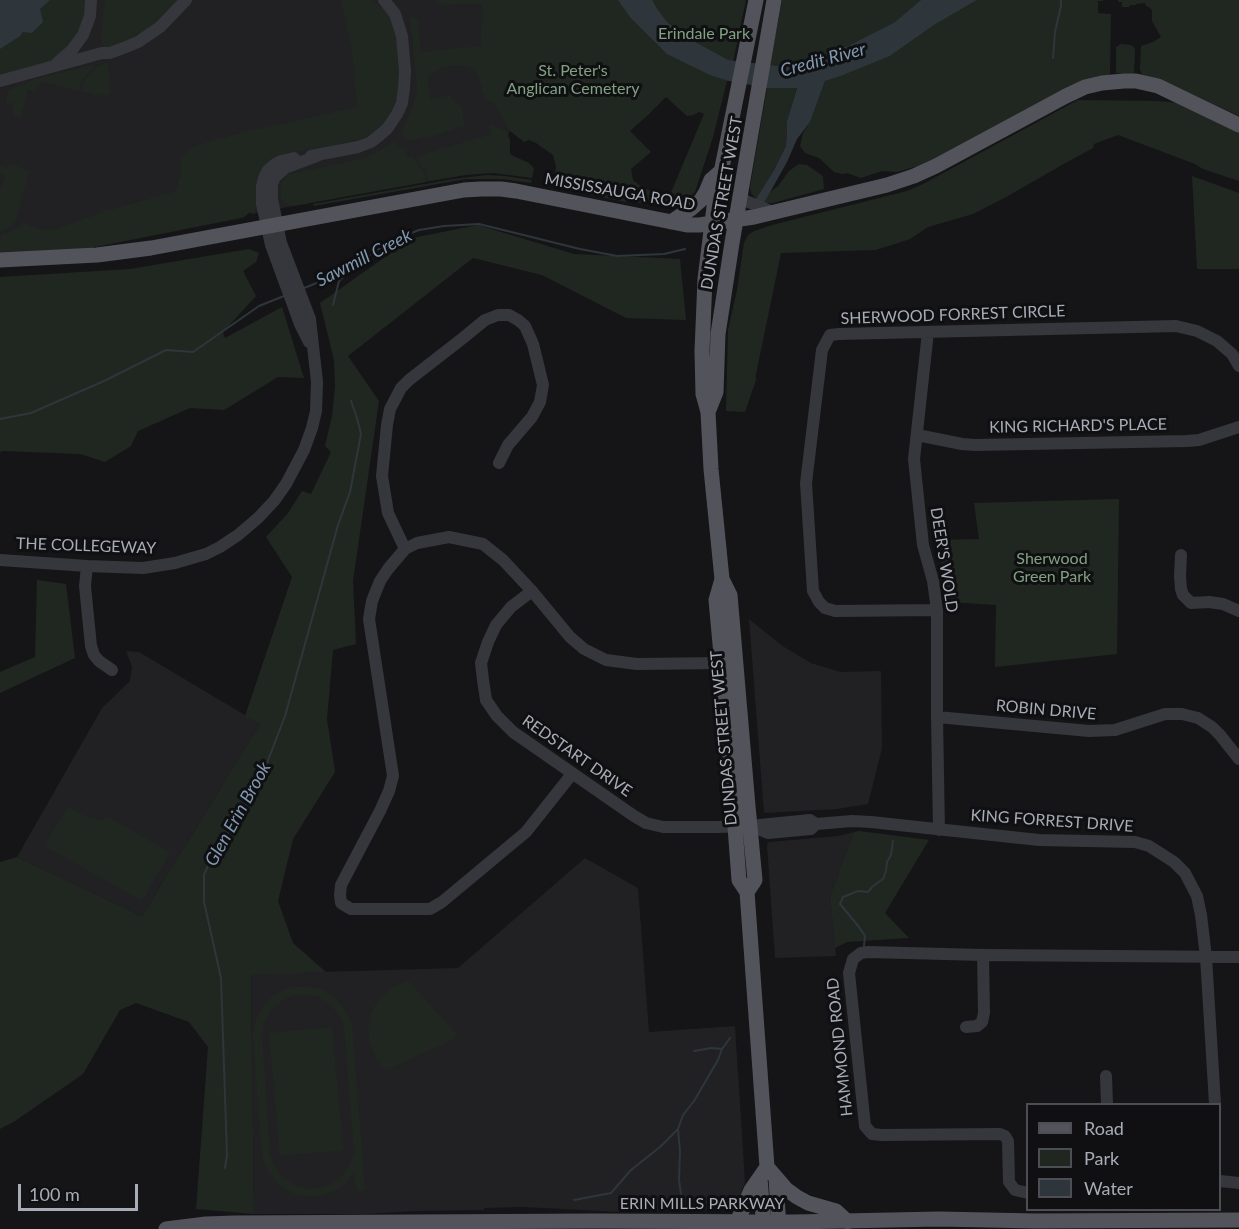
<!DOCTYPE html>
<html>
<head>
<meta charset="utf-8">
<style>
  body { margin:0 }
  #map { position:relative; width:1239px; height:1229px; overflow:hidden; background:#151517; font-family:Lato,sans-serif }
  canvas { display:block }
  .legend { position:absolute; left:1026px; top:1103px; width:195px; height:108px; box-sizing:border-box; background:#101012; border:2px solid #4d4e54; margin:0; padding:8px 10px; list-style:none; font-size:18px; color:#a8acb7 }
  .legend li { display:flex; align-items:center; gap:12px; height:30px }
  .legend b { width:30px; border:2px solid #4d4e54 }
  .scale { position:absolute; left:18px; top:1184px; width:120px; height:27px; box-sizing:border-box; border:3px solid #a8acb7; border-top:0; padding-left:8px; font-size:18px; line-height:21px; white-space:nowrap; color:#a8acb7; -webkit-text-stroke:4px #101012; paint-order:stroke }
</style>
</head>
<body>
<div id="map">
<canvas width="1239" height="1229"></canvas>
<ul class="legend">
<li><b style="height:8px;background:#53545b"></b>Road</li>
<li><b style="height:16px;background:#202721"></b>Park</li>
<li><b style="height:16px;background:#2e363c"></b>Water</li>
</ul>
<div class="scale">100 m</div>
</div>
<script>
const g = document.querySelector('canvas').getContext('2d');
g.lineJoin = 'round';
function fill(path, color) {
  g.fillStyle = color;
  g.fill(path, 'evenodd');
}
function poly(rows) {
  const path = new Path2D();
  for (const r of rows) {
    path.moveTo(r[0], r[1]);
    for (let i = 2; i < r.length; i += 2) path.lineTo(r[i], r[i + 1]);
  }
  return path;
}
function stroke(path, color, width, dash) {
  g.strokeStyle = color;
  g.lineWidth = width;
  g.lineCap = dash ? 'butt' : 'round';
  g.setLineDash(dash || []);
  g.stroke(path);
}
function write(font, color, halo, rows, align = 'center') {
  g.font = font + ' Lato,sans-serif';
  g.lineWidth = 6;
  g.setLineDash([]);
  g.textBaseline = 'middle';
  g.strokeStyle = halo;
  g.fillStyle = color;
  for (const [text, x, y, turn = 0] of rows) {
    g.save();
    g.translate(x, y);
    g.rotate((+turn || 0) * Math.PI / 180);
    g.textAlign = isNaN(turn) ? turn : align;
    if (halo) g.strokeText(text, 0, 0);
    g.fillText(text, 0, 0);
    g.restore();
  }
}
fill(poly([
  [0,0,518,0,513,118,504,151,478,173,344,196,252,214,250,212,244,217,237,219,85,249,0,253],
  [749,619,781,645,811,663,840,672,881,671,882,748,868,804,837,809,764,813],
  [126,651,139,652,260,724,142,916,17,857,102,708,130,681,132,667],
  [854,832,830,896,836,956,775,958,767,845,769,842,838,836],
  [585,858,638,888,649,1032,735,1026,745,1182,736,1205,730,1208,724,1209,655,1211,654,1209,622,1212,522,1207,484,1208,484,1210,416,1211,366,1214,254,1214,251,974,458,968]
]), '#212124');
fill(poly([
  [50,0,86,0,85,12,82,26,71,44,60,55,51,61,0,77,0,49,20,36,23,32,33,33,43,22,40,9],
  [105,0,179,0,155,23,132,38,109,48,104,48,101,38],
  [341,0,372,0,390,15,396,28,400,64,398,93,393,106,385,121,371,134,363,138,340,144,286,153,271,160,261,171,257,180,256,186,256,204,255,210,252,214,250,212,244,217,85,249,0,253,0,241,2,235,20,227,23,223,44,230,57,229,100,213,176,191,181,174,181,160,194,146,237,134,357,107,352,49],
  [437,0,746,0,729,81,727,81,713,137,695,192,684,202,671,208,626,201,626,202,552,187,553,185,585,190,581,188,553,182,556,167,553,155,536,143,529,140,524,142,510,131,495,104,485,98,478,75,473,69,465,66,453,66,444,67,435,71,428,77,428,86,431,99,450,95,454,102,461,106,465,126,428,138,427,136,414,140,409,140,404,137,401,133,410,114,416,96,417,85,410,17,414,17,418,22,421,52,481,46,482,4,442,5],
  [666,97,687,116,693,115,699,112,704,114,670,195,667,197,643,188,633,180,631,169,651,152,630,131,649,114],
  [782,0,921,0,895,22,848,46,797,63,778,66,770,65],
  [977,0,1103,0,1103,1,1098,1,1098,13,1111,14,1110,74,925,164,897,172,882,171,861,178,847,173,843,174,834,172,819,158,805,153,800,146,803,133,810,122,825,81,841,76,890,56,934,25],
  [1118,0,1239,0,1239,116,1166,82,1142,75,1140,69,1141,46,1153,42,1161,37,1152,21,1152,10,1150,8,1145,5,1145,3,1136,4,1136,5,1130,5,1129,7,1122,7,1122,2,1118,2],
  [1121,44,1131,45,1135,48,1134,74,1116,73,1116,47],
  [106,63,108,64,110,94,106,95,98,94,97,97,92,94,81,91,84,82,96,68],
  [94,65,93,68,81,81,78,91,45,82,41,83,33,91,28,90,21,117,13,116,12,103,7,103,7,94,9,90,35,79],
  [797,87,787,121,787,131,786,146,774,170,756,199,751,193,750,187,767,88],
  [1078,100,1158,101,1190,104,1239,131,1239,181,1203,169,1195,164,1118,135,1094,144,1093,148,1060,166,1008,196,973,214,928,227,910,239,876,250,781,253,756,374,756,380,745,412,726,411,728,330,737,290,744,243,748,235,754,231,772,225,907,191,923,184],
  [493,125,506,131,510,140,510,152,511,155,529,163,532,166,534,169,532,178,493,173,464,175,429,181,425,169,419,163,418,159,419,156,491,134,489,126],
  [393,142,406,150,407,157,414,157,415,161,425,174,426,182,294,206,284,203,281,199,280,187,285,178,290,174,361,159,378,152],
  [12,164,29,171,16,221,9,228,0,232,0,188,2,187,5,175,0,174,0,166,8,168,9,165,11,165],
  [799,164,807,165,823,176,824,189,773,203,764,203,770,192,778,186,789,171],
  [487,175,505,176,532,180,531,183,503,179,466,179,314,206,313,204,453,179],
  [1192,176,1239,193,1239,269,1197,269],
  [478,225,574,254,680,259,686,320,626,318,542,275,473,258,348,356,379,401,353,581,356,644,333,650,327,719,335,772,293,839,278,901,293,943,326,972,251,975,254,1214,196,1209,208,1047,189,1022,136,1003,120,1010,83,1074,15,1121,0,1129,0,862,17,857,142,916,260,724,245,716,292,577,266,537,288,513,302,491,311,494,331,452,325,446,332,416,335,386,334,360,320,303,412,238],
  [249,249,259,253,256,262,243,271,256,296,223,332,225,338,282,307,304,378,278,377,224,410,190,408,138,431,131,446,105,462,80,454,3,451,0,452,0,277,130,269],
  [1119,499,1117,654,995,667,996,605,949,602,945,575,934,540,979,539,974,503],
  [37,580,66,584,75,658,0,693,0,672,35,657],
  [68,806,84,816,103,820,110,818,170,852,142,901,45,846],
  [859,831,929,840,885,913,909,938,847,942,835,948,830,896,854,832],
  [408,981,456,1034,454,1039,386,1070,376,1058,370,1043,368,1027,372,1011,380,998,393,987],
  [292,987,306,987,319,988,332,995,343,1007,352,1025,365,1191,357,1191,354,1172,346,1183,333,1192,322,1195,311,1197,295,1194,284,1189,275,1180,266,1167,262,1155,253,1035,256,1019,263,1007,274,995,283,990],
  [306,995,319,997,330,1004,338,1013,344,1025,354,1152,350,1165,343,1175,332,1184,320,1188,307,1189,294,1185,283,1178,275,1167,270,1155,262,1034,265,1021,271,1010,281,1001,293,996],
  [332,1027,343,1150,280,1156,269,1033]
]), '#202721');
fill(poly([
  [0,0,50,0,40,9,43,22,32,33,23,32,20,36,0,49],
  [618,0,652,0,657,9,667,22,684,36,728,60,778,66,797,63,848,46,895,22,921,0,977,0,934,25,890,56,841,76,825,81,810,122,797,139,787,162,764,203,756,199,774,170,786,146,787,131,787,121,797,88,767,88,729,81,710,75,667,54,630,17]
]), '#2e363c');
stroke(poly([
  [1053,58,1055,32,1061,6,1061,0],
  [304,288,332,277,358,263,391,241,419,230,444,226,479,224,580,249,617,256,664,254,685,249],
  [333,305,339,281,354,267],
  [0,419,31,413,104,381,166,350,193,352,259,306,284,296],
  [864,946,865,936,859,927,840,904,843,897,858,891,868,892,873,886,883,879,886,871,887,862,891,855,893,841],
  [694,1051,711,1048,722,1049],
  [225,1168,227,1155,221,978,204,902,204,875,213,854,239,817,262,776,285,716,338,525,350,492,361,434,357,418,351,401],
  [681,1194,679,1180,680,1151,678,1129,683,1115,694,1101,718,1060,722,1049,730,1038],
  [574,1200,611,1193,631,1170,660,1147,678,1129]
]), '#2e363c', 2);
stroke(poly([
  [57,63,72,50,83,35,90,16,91,0],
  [0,81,102,53,110,53,126,47,138,42,160,27,186,0],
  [311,156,358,147,371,142,387,129,397,114,402,103,404,88,405,71,402,36,395,14,384,0],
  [294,158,281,161,274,165,268,170,264,178,262,186,262,204,271,245,300,324,309,342],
  [741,199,773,212],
  [928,332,914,459,923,545,933,581,937,610,937,717,939,830],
  [917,435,962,444,975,445,1187,441,1199,440,1239,427],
  [405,549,388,513,382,476,387,425,390,409,401,388,409,380,463,338,485,320,498,315,509,315,518,320,525,326,533,344,543,385,540,402,532,417,508,445,499,463],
  [1181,555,1180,576,1181,589,1183,595,1191,603,1209,602,1223,604,1239,611],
  [0,560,87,566,143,568,175,563,206,554,220,547,238,535,258,518,274,501,286,484,304,450,312,428,316,411,317,382,310,319,281,243,272,199,272,184,275,177,285,168,317,156],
  [87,566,85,586,91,646,94,655,99,661,112,670],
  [532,591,511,607,496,625,488,642,481,663,483,680,486,700,497,716,513,732,634,816,646,823,663,827,717,827,750,826,810,820,816,824,852,821,871,822,1039,840,1135,842,1149,846,1174,862,1185,873,1197,896,1201,915,1206,957,1215,1104],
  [937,610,835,611,825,608,819,602,813,591,806,483,822,350,830,335,839,334,1176,326,1197,331,1217,341,1232,354,1239,366],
  [937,717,1089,731,1115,730,1165,714,1182,714,1198,718,1212,727,1220,735,1239,759],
  [572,774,526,832,442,902,430,909,351,909,341,903,340,895,341,885,380,811,389,791,393,776,369,619,372,601,380,581,388,569,405,549,417,543,449,537,483,544,503,560,532,591,570,637,584,649,606,660,637,664,722,663],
  [751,826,768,833,811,829,816,824],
  [966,1027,977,1026,982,1022,984,1013,983,955],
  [1106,1076,1107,1104],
  [1220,1181,1239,1183],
  [1028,1193,1015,1190,1009,1182,1008,1141,1005,1136,1000,1134,882,1135,872,1134,865,1126,849,973,853,959,861,953,868,952,983,955,1239,957]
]), '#36373c', 12);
stroke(poly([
  [671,222,692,208,701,200,706,192,711,180,719,173],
  [0,260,97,255,151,248,464,190,481,189,501,189,516,191,687,225,699,225,754,217,887,185,914,176,936,166,1066,96,1085,87,1102,83,1124,81,1136,81,1158,86,1239,125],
  [708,412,716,392,718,334,732,243,774,0],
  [722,579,716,600,727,720,739,880,747,892,767,1167,786,1189,797,1197,808,1203,836,1211,848,1222],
  [747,892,755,880,748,806,730,595,722,579,711,469,708,412,703,394,702,351,705,279,714,207,756,0],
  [760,1178,764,1229],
  [776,1178,779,1229],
  [737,1222,751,1190,767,1167],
  [166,1229,206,1224,234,1223,594,1221,794,1222,939,1219,1036,1221,1239,1220]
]), '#53545b', 15);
write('16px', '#80a182', '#101012', [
  ["Erindale Park",704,34],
  ["St. Peter's",573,71],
  ["Anglican Cemetery",573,89],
  ["Sherwood",1052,559],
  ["Green Park",1052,577]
]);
write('16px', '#a8acb7', '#101012', [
  ["MISSISSAUGA ROAD",620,192,10],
  ["DUNDAS STREET WEST",722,203,-80],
  ["SHERWOOD FORREST CIRCLE",953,315,-2],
  ["KING RICHARD'S PLACE",1078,426,-1],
  ["THE COLLEGEWAY",86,546,2],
  ["DEER'S WOLD",944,560,81],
  ["ROBIN DRIVE",1046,710,5],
  ["DUNDAS STREET WEST",724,738,-95],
  ["REDSTART DRIVE",577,756,35],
  ["KING FORREST DRIVE",1052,821,4],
  ["HAMMOND ROAD",840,1047,-96],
  ["ERIN MILLS PARKWAY",702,1204]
]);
write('italic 18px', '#8099b0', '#101012', [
  ["Credit River",823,60,-15],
  ["Sawmill Creek",364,258,-27],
  ["Glen Erin Brook",238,814,-61]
]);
</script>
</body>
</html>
